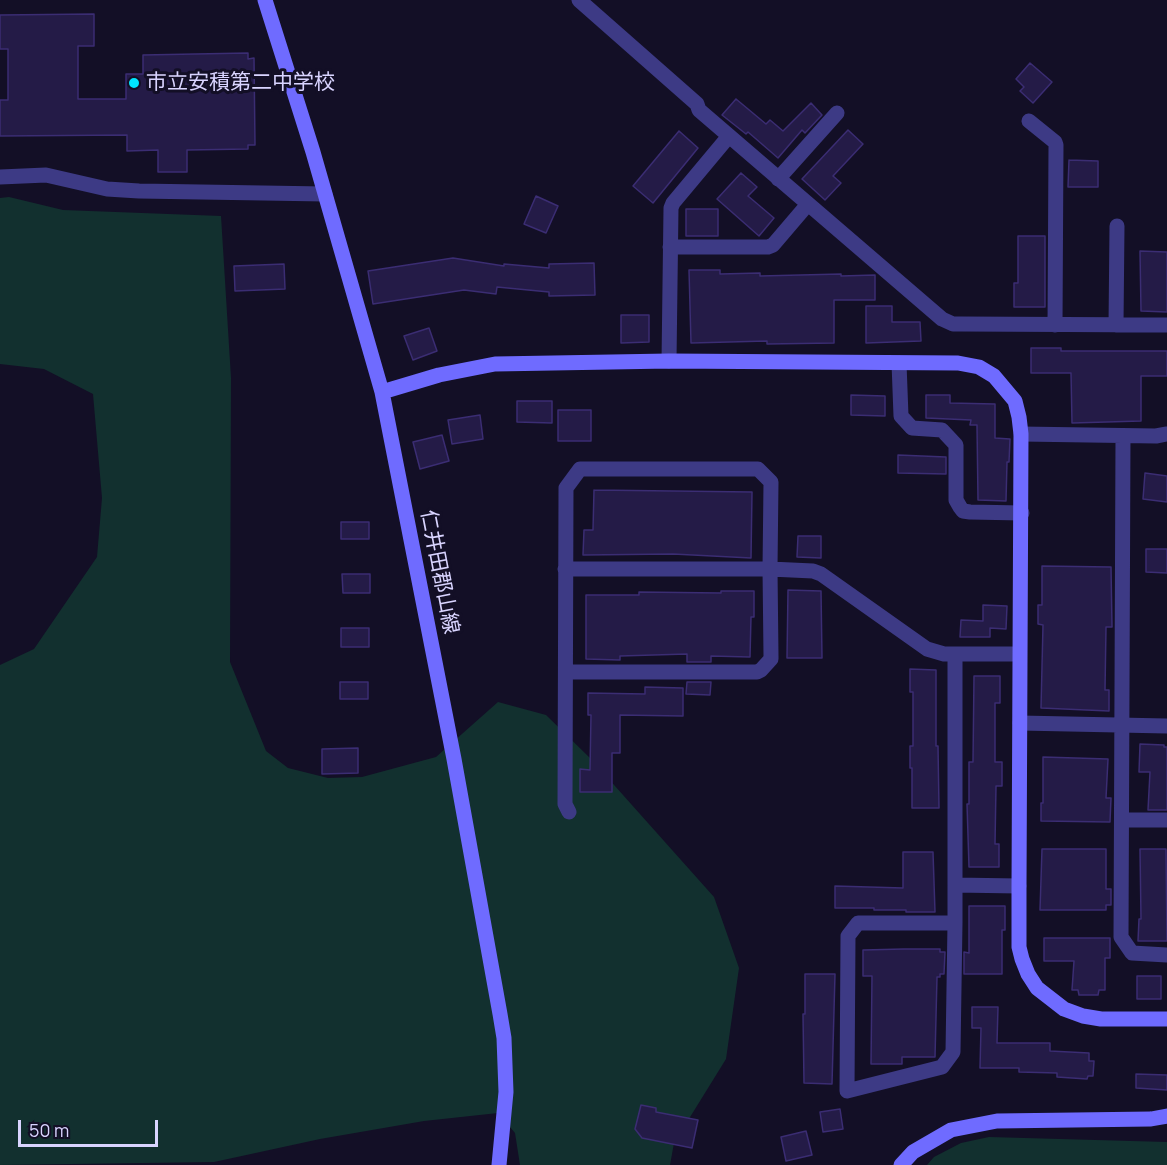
<!DOCTYPE html>
<html>
<head>
<meta charset="utf-8">
<style>
  body { margin:0 }
  #map { position:relative; width:1167px; height:1165px; overflow:hidden; background:#130f26; font-family:Manrope,sans-serif }
  canvas { display:block }
  .scale { position:absolute; left:18px; top:1120px; width:140px; height:27px; box-sizing:border-box; border:3px solid #d9d4ff; border-top:0; padding-left:8px; font-size:18px; line-height:21px; white-space:nowrap; color:#d9d4ff; -webkit-text-stroke:4px #130f26; paint-order:stroke }
</style>
</head>
<body>
<div id="map">
<canvas width="1167" height="1165"></canvas>
<div class="scale">50 m</div>
</div>
<script>
const g = document.querySelector('canvas').getContext('2d');
g.lineJoin = 'round';
function fill(path, color) {
  g.fillStyle = color;
  g.fill(path, 'evenodd');
}
function poly(rows) {
  const path = new Path2D();
  for (const r of rows) {
    path.moveTo(r[0], r[1]);
    for (let i = 2; i < r.length; i += 2) path.lineTo(r[i], r[i + 1]);
  }
  return path;
}
function stroke(path, color, width, dash) {
  g.strokeStyle = color;
  g.lineWidth = width;
  g.lineCap = dash ? 'butt' : 'round';
  g.setLineDash(dash || []);
  g.stroke(path);
}
function write(font, color, halo, rows, align = 'center') {
  g.font = font + ' Manrope,"Noto Sans JP",sans-serif';
  g.lineWidth = 6;
  g.setLineDash([]);
  g.textBaseline = 'middle';
  g.strokeStyle = halo;
  g.fillStyle = color;
  for (const [text, x, y, turn = 0] of rows) {
    g.save();
    g.translate(x, y);
    g.rotate((+turn || 0) * Math.PI / 180);
    g.textAlign = isNaN(turn) ? turn : align;
    if (halo) g.strokeText(text, 0, 0);
    g.fillText(text, 0, 0);
    g.restore();
  }
}
fill(poly([
  [9,197,63,210,221,216,231,378,230,662,266,751,288,768,328,778,362,777,436,757,498,702,546,715,590,758,714,897,739,968,726,1059,674,1143,670,1165,520,1165,515,1133,498,1113,424,1121,320,1139,214,1162,0,1165,0,665,34,649,97,557,102,498,93,394,44,369,0,364,0,198],
  [989,1137,1167,1142,1167,1165,927,1165,934,1157,961,1143]
]), '#12302f');
const building = poly([
  [94,14,94,46,78,46,78,99,126,99,126,74,143,74,143,55,248,53,248,59,254,58,255,145,248,145,248,149,187,150,187,172,158,172,158,150,127,151,127,135,0,136,0,100,8,100,8,49,0,49,0,15,94,14],
  [1030,63,1052,82,1033,103,1020,91,1024,87,1016,79,1030,63],
  [736,99,766,124,770,120,783,131,811,103,822,115,805,133,802,130,778,158,748,132,746,134,722,115,736,99],
  [848,130,863,144,833,176,841,183,825,200,802,179,848,130],
  [679,131,698,148,653,203,633,186,679,131],
  [1069,160,1098,161,1098,187,1068,187,1069,160],
  [741,173,757,187,748,196,774,218,759,236,717,199,741,173],
  [536,196,558,206,546,233,524,224,536,196],
  [686,209,718,209,718,236,686,236,686,209],
  [1018,236,1045,236,1045,307,1014,307,1014,283,1018,283,1018,236],
  [1140,251,1167,252,1167,312,1141,311,1140,251],
  [453,258,504,266,504,264,549,268,549,264,594,263,595,295,549,296,549,292,497,287,496,294,464,290,373,304,368,271,453,258],
  [284,264,285,289,235,291,234,266,284,264],
  [689,270,720,270,720,274,760,273,760,276,841,274,841,276,875,275,875,300,834,300,834,343,767,344,767,341,691,343,689,270],
  [866,306,892,306,892,322,920,322,921,341,866,343,866,306],
  [621,315,649,315,649,342,621,343,621,315],
  [429,328,437,351,413,360,404,336,429,328],
  [1031,348,1061,348,1061,351,1167,351,1167,376,1141,376,1141,421,1072,423,1071,373,1031,373,1031,348],
  [851,395,885,396,885,416,851,415,851,395],
  [926,395,950,395,950,403,995,404,995,438,1010,439,1009,462,1007,462,1006,501,978,500,977,425,970,425,971,420,926,418,926,395],
  [517,401,552,401,552,423,517,422,517,401],
  [558,410,591,410,591,441,558,441,558,410],
  [480,415,483,439,452,444,448,420,480,415],
  [442,435,449,461,420,469,413,442,442,435],
  [898,455,946,457,946,474,898,473,898,455],
  [1145,473,1167,476,1167,502,1143,499,1145,473],
  [594,490,752,492,751,558,673,554,583,555,584,530,593,530,594,490],
  [341,522,369,522,369,539,341,539,341,522],
  [798,536,821,536,821,558,797,557,798,536],
  [1146,549,1167,549,1167,573,1146,572,1146,549],
  [1042,566,1111,567,1112,627,1106,627,1105,690,1109,690,1109,711,1041,708,1043,625,1038,624,1038,605,1042,605,1042,566],
  [342,574,370,574,370,593,343,593,342,574],
  [788,590,821,591,822,658,787,658,788,590],
  [721,591,754,591,754,617,751,617,750,657,711,656,711,662,687,662,687,654,620,656,620,660,586,659,586,595,639,595,639,592,721,593,721,591],
  [983,605,1007,606,1006,629,990,628,990,637,960,637,961,620,983,621,983,605],
  [341,628,369,628,369,647,341,647,341,628],
  [910,669,936,670,936,746,938,746,939,808,912,808,912,768,910,768,910,746,913,746,913,692,910,692,910,669],
  [974,676,1000,676,1000,703,995,703,995,762,1002,762,1002,786,996,786,995,844,999,844,999,867,969,867,967,804,969,804,969,762,973,762,974,676],
  [340,682,368,682,368,699,340,699,340,682],
  [687,682,711,682,710,695,686,694,687,682],
  [645,687,683,688,683,716,620,715,620,753,612,753,612,792,580,792,580,769,590,770,591,715,588,715,588,693,645,694,645,687],
  [1140,744,1164,745,1164,747,1167,747,1167,810,1148,810,1150,772,1139,772,1140,744],
  [358,748,358,773,322,774,322,749,358,748],
  [1043,757,1108,759,1106,798,1111,798,1110,822,1041,821,1041,803,1043,803,1043,757],
  [1042,849,1106,849,1106,889,1111,889,1111,905,1106,905,1106,910,1040,910,1042,849],
  [1140,849,1166,849,1167,941,1138,941,1139,919,1141,919,1140,849],
  [903,852,933,852,935,912,906,912,906,910,874,910,874,908,835,908,835,886,903,888,903,852],
  [969,906,1005,906,1005,930,1002,930,1002,974,964,974,964,952,969,953,969,906],
  [1044,938,1110,938,1110,958,1105,958,1105,990,1099,990,1098,995,1079,995,1078,990,1072,990,1074,961,1044,961,1044,938],
  [904,949,940,949,940,952,945,952,944,974,940,974,940,977,937,977,935,1057,902,1057,902,1064,871,1064,872,976,863,976,863,950,904,949],
  [805,974,835,974,832,1084,804,1083,803,1014,805,1014,805,974],
  [1137,976,1161,976,1161,999,1137,999,1137,976],
  [972,1007,998,1007,997,1043,1050,1043,1050,1051,1089,1053,1089,1061,1094,1061,1093,1076,1088,1076,1087,1079,1057,1077,1057,1073,1019,1072,1019,1068,980,1068,981,1028,972,1028,972,1007],
  [1136,1074,1167,1075,1167,1090,1136,1088,1136,1074],
  [641,1105,656,1108,656,1112,698,1120,692,1148,642,1138,635,1129,641,1105],
  [840,1109,843,1129,823,1132,820,1112,840,1109],
  [806,1131,812,1155,786,1161,781,1137,806,1131]
]);
fill(building, '#241b47');
stroke(building, '#3b2d73', 1.5);
stroke(poly([
  [579,0,697,104,699,110,942,319,953,324,961,324,1167,325],
  [1029,121,1055,142,1056,145,1055,325],
  [0,177,46,175,107,189,139,191,325,194],
  [778,179,837,113],
  [670,247,768,247,773,245,808,204],
  [1116,325,1117,226],
  [669,361,671,208,673,203,729,136],
  [899,363,901,416,912,428,942,430,956,445,956,500,960,507,963,511,970,512,1022,513],
  [1021,434,1156,436,1167,434],
  [1123,436,1121,937,1132,953,1167,955],
  [565,569,770,569,813,571,821,574,927,649,944,654,1019,654],
  [955,654,955,923,858,923,848,936,847,1091,942,1067,953,1052,955,923],
  [566,672,757,672,761,670,771,659,771,656,770,569,771,482,758,469,580,469,566,488,565,804,569,812],
  [1020,723,1167,726],
  [1122,820,1167,820],
  [955,885,1019,886]
]), '#3d3a85', 15);
stroke(poly([
  [265,0,313,152,382,392,454,759,500,1014,504,1038,506,1092,499,1165],
  [382,392,439,375,495,364,669,361,958,363,979,367,994,376,1015,401,1019,417,1021,434,1019,886,1019,947,1022,959,1028,974,1037,988,1064,1009,1083,1016,1101,1019,1167,1019],
  [901,1165,913,1152,951,1130,997,1121,1151,1119,1167,1116]
]), '#6f6bff', 15);
for (const [x, y, r, color] of [
  [134,83,6,"#00e5ff"]
]) {
  const dot = new Path2D();
  dot.arc(x, y, r, 0, 2 * Math.PI);
  g.fillStyle = color;
  g.fill(dot);
  stroke(dot, '#130f26', 2);
}
write('21px', '#d9d4ff', '#130f26', [
  ["市立安積第二中学校",146,83]
], 'left');
write('21px', '#d9d4ff', '#130f26', [
  ["仁井田郡山線",439,572,79]
]);
</script>
</body>
</html>
